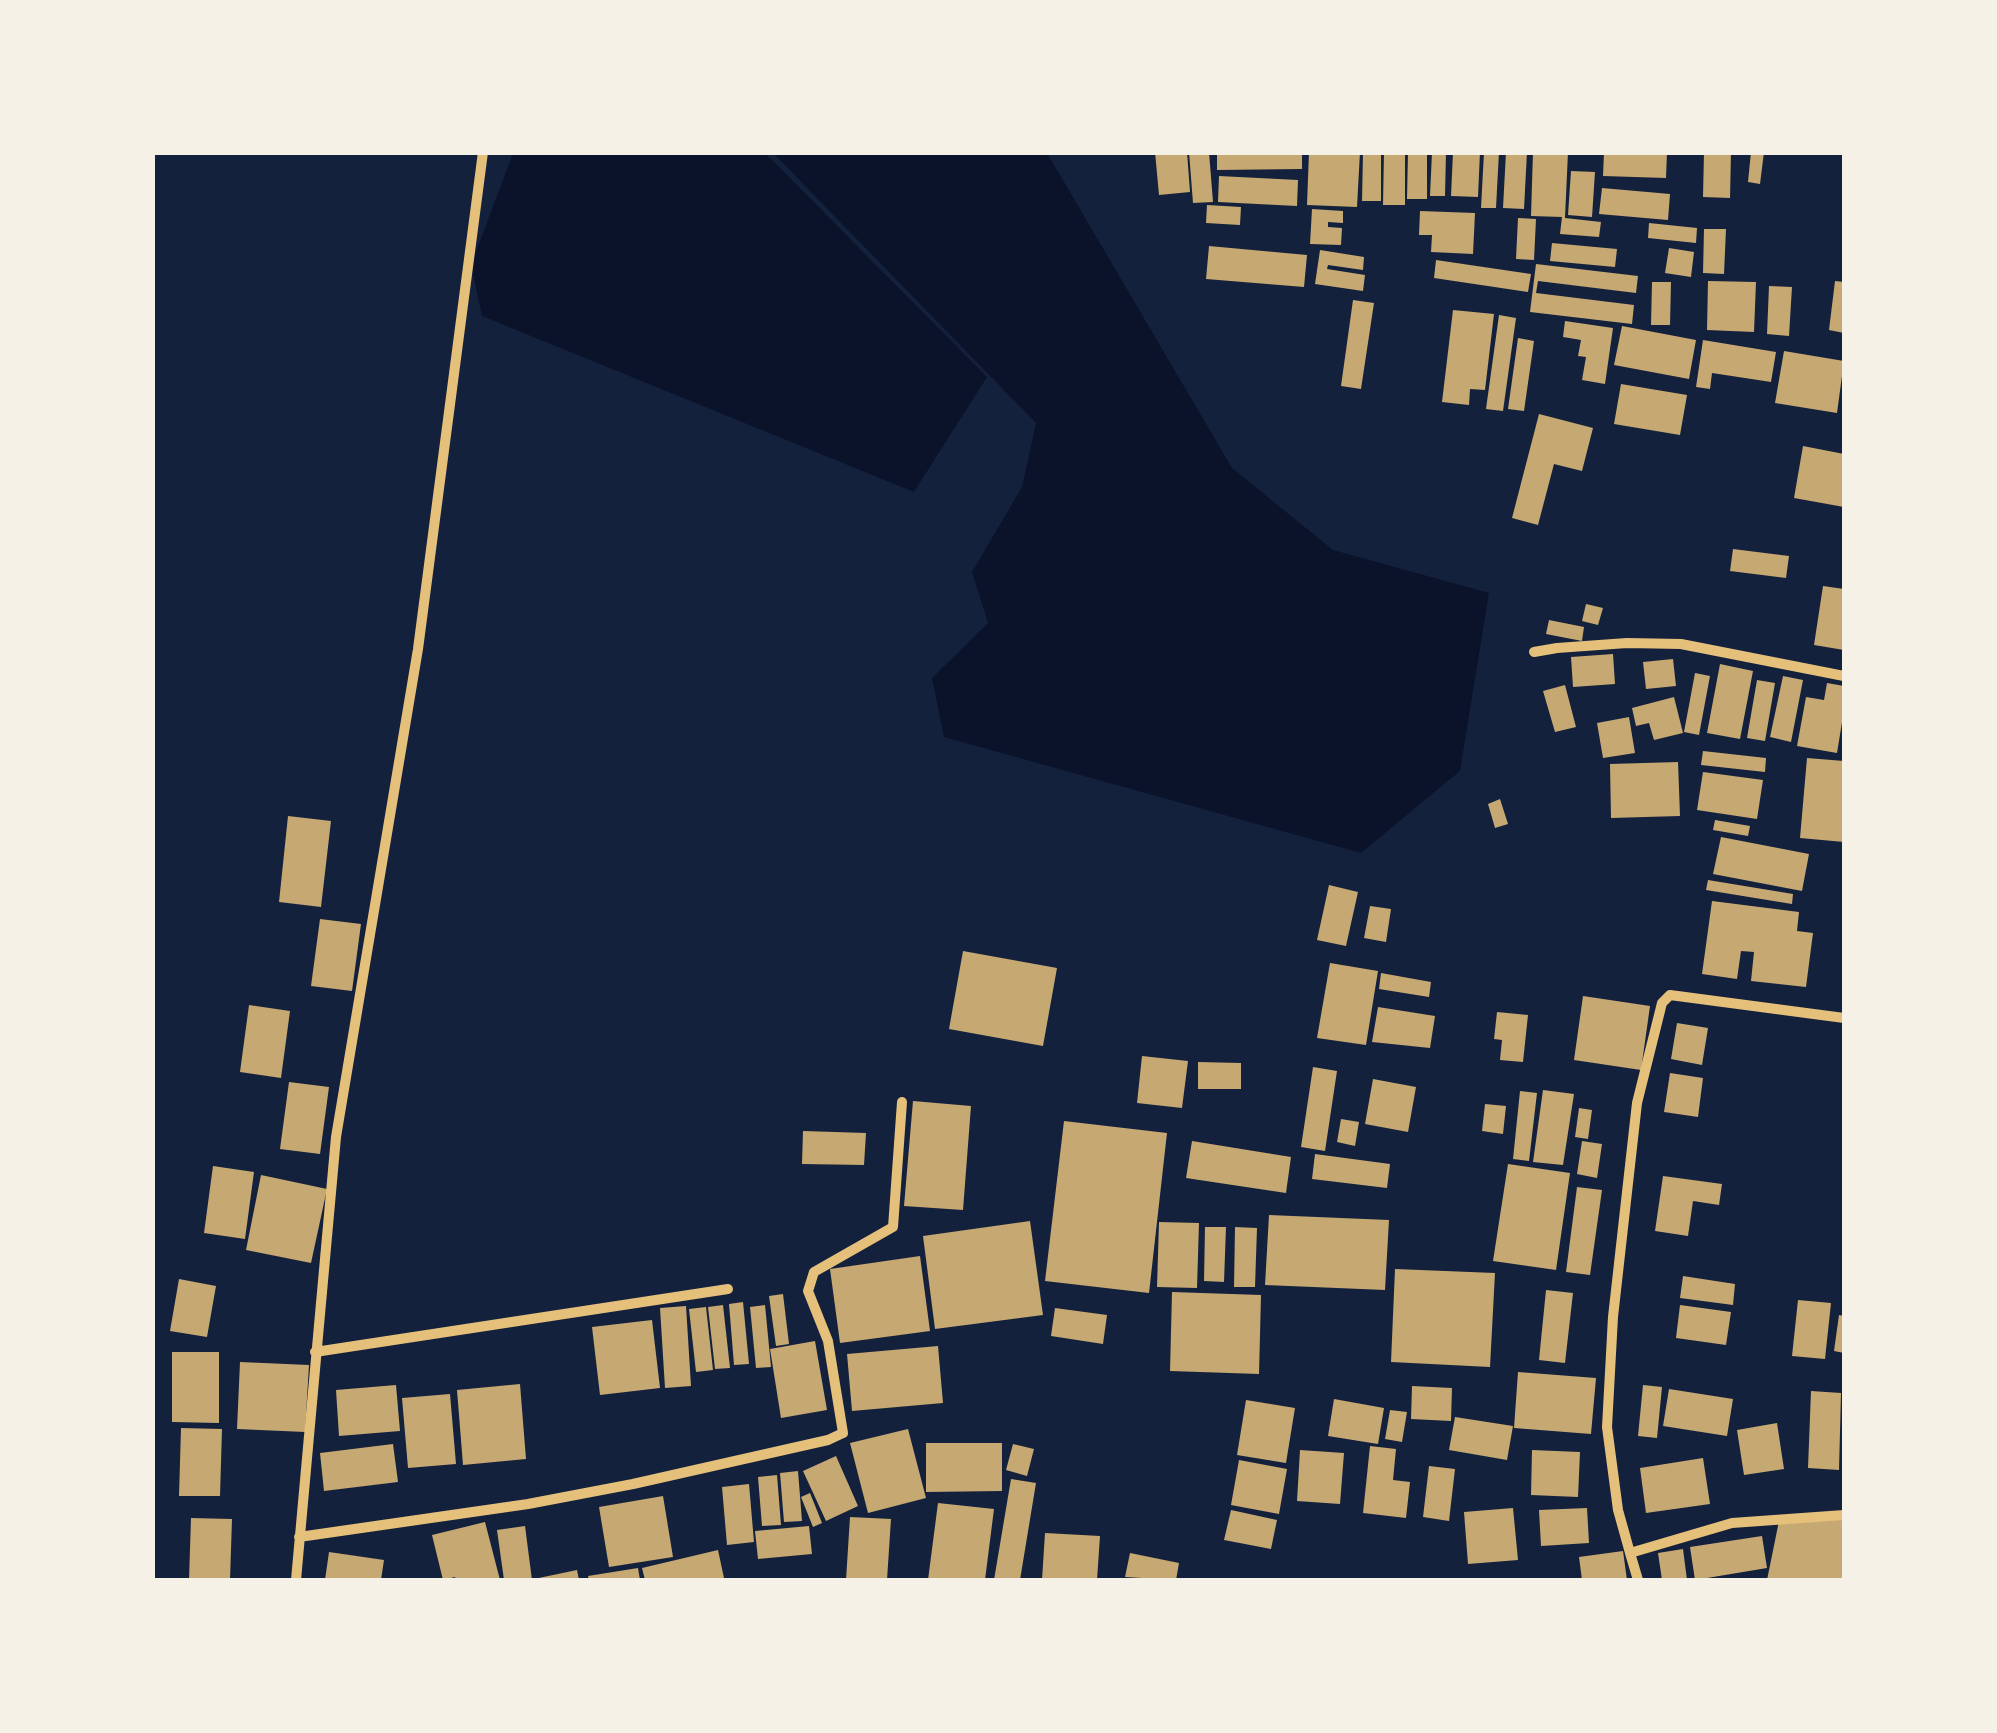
<!DOCTYPE html>
<html>
<head>
<meta charset="utf-8">
<style>
  body { margin:0 }
  #map { position:relative; width:1997px; height:1733px; overflow:hidden; background:#14213d; font-family:"Sofia Sans Condensed",sans-serif }
  canvas { display:block }
  .frame { position:absolute; inset:0; border:155px solid #f6f1e7; pointer-events:none }
</style>
</head>
<body>
<div id="map">
<canvas width="1997" height="1733"></canvas>
<div class="frame"></div>
</div>
<script>
const g = document.querySelector('canvas').getContext('2d');
g.lineJoin = 'round';
function fill(path, color) {
  g.fillStyle = color;
  g.fill(path, 'evenodd');
}
function poly(rows) {
  const path = new Path2D();
  for (const r of rows) {
    path.moveTo(r[0], r[1]);
    for (let i = 2; i < r.length; i += 2) path.lineTo(r[i], r[i + 1]);
  }
  return path;
}
function stroke(path, color, width, dash) {
  g.strokeStyle = color;
  g.lineWidth = width;
  g.lineCap = dash ? 'butt' : 'round';
  g.setLineDash(dash || []);
  g.stroke(path);
}
fill(poly([
  [513,153,765,153,987,377,914,492,482,316,471,265],
  [773,153,1047,153,1232,468,1333,550,1489,593,1460,771,1361,853,944,737,932,678,988,623,972,572,1022,487,1036,423]
]), '#0b132b');
fill(poly([
  [1155,152,1187,152,1190,192,1159,195],
  [1189,152,1209,152,1213,202,1193,203],
  [1217,152,1302,152,1302,169,1217,170],
  [1309,152,1360,152,1357,207,1307,205],
  [1363,152,1381,152,1381,201,1362,201],
  [1384,152,1405,152,1405,205,1383,205],
  [1408,152,1427,152,1427,199,1407,199],
  [1432,152,1446,152,1445,196,1430,196],
  [1453,152,1480,152,1478,197,1451,196],
  [1484,152,1499,152,1496,208,1481,208],
  [1506,152,1527,152,1524,209,1503,208],
  [1533,152,1568,152,1565,218,1601,222,1599,237,1560,234,1562,217,1531,216],
  [1604,152,1667,152,1666,178,1603,176],
  [1704,152,1731,152,1730,198,1703,197],
  [1751,152,1764,152,1760,184,1748,182],
  [1571,171,1595,172,1592,217,1568,215],
  [1219,176,1298,180,1297,206,1218,202],
  [1602,188,1670,194,1668,220,1599,214],
  [1207,205,1241,207,1240,225,1206,223],
  [1312,209,1343,211,1343,223,1328,222,1328,227,1342,228,1341,245,1310,244],
  [1420,211,1475,213,1473,254,1431,252,1432,235,1419,235],
  [1518,218,1536,219,1534,260,1516,259],
  [1649,223,1697,228,1696,243,1648,238],
  [1704,229,1726,229,1724,274,1703,273],
  [1552,243,1617,249,1615,267,1550,261],
  [1209,246,1307,255,1304,287,1206,279],
  [1669,248,1694,252,1691,277,1665,273],
  [1320,250,1364,257,1363,270,1328,265,1327,269,1365,275,1363,291,1315,284],
  [1436,260,1531,274,1528,292,1434,278],
  [1536,264,1638,276,1636,293,1538,281,1536,293,1634,305,1632,324,1530,312],
  [1708,281,1756,282,1754,332,1707,330],
  [1835,281,1844,282,1844,333,1829,330],
  [1652,282,1671,282,1670,325,1651,325],
  [1769,286,1792,287,1789,336,1767,334],
  [1353,300,1374,303,1361,389,1341,386],
  [1453,310,1494,314,1485,390,1470,389,1469,405,1442,402],
  [1499,315,1516,318,1503,411,1486,409],
  [1565,321,1613,328,1605,384,1582,380,1586,357,1578,356,1581,340,1563,337],
  [1622,326,1696,340,1689,379,1614,365],
  [1518,338,1534,341,1524,411,1508,409],
  [1703,340,1776,352,1771,382,1712,373,1710,389,1696,387],
  [1784,351,1844,361,1837,413,1775,403],
  [1621,384,1687,395,1680,435,1614,424],
  [1539,414,1593,428,1582,471,1554,464,1538,525,1512,518],
  [1803,446,1844,454,1844,507,1794,498],
  [1733,549,1789,556,1786,578,1730,571],
  [1823,586,1844,589,1844,650,1814,645],
  [1586,604,1603,608,1598,625,1582,621],
  [1549,620,1584,627,1582,641,1546,634],
  [1613,654,1615,684,1573,687,1571,657],
  [1673,659,1676,686,1646,689,1643,662],
  [1720,664,1753,671,1740,739,1707,733],
  [1695,673,1710,676,1699,735,1684,732],
  [1783,676,1803,680,1791,742,1770,737],
  [1757,680,1775,683,1765,741,1747,738],
  [1827,683,1844,686,1844,710,1837,753,1797,746,1806,697,1824,700],
  [1565,685,1576,727,1555,732,1543,691],
  [1674,697,1683,733,1654,740,1649,723,1636,726,1632,708],
  [1629,717,1635,753,1603,758,1597,723],
  [1703,751,1766,758,1765,772,1701,765],
  [1807,758,1844,761,1844,842,1800,838],
  [1678,762,1680,816,1611,818,1610,764],
  [1703,772,1763,780,1757,819,1697,810],
  [1500,799,1508,824,1495,828,1488,804],
  [288,816,331,821,321,907,279,902],
  [1715,820,1750,826,1748,836,1713,830],
  [1721,837,1809,854,1802,891,1713,874],
  [1708,880,1793,894,1792,904,1706,890],
  [1329,885,1358,892,1346,946,1317,940],
  [1712,901,1799,912,1797,931,1813,933,1806,987,1751,981,1754,952,1741,951,1737,979,1702,974],
  [1370,906,1391,909,1386,942,1364,938],
  [320,919,361,924,352,991,311,986],
  [963,951,1057,968,1043,1046,949,1029],
  [1330,963,1378,971,1366,1045,1317,1038],
  [1381,973,1431,982,1429,997,1379,989],
  [1583,996,1650,1006,1641,1070,1574,1060],
  [249,1005,290,1011,281,1078,240,1072],
  [1378,1007,1435,1016,1430,1048,1372,1042],
  [1497,1012,1528,1015,1523,1062,1500,1060,1502,1040,1494,1039],
  [1677,1023,1708,1028,1702,1065,1671,1059],
  [1142,1056,1188,1061,1182,1108,1137,1103],
  [1198,1062,1241,1063,1241,1089,1198,1089],
  [1313,1067,1337,1071,1325,1151,1301,1147],
  [1670,1073,1703,1078,1698,1117,1664,1112],
  [1373,1079,1416,1087,1408,1132,1365,1124],
  [289,1082,329,1087,320,1154,280,1149],
  [1543,1090,1574,1094,1563,1165,1533,1162],
  [1520,1091,1537,1093,1529,1161,1513,1159],
  [913,1101,971,1106,963,1210,904,1206],
  [1485,1104,1506,1106,1503,1134,1482,1131],
  [1579,1108,1592,1110,1588,1139,1575,1137],
  [1341,1119,1359,1122,1355,1146,1337,1142],
  [1064,1121,1167,1133,1149,1293,1045,1281],
  [803,1131,866,1133,864,1165,802,1164],
  [1192,1141,1291,1157,1286,1193,1186,1178],
  [1582,1141,1602,1144,1597,1178,1577,1174],
  [1315,1154,1390,1164,1387,1188,1312,1179],
  [1508,1164,1570,1173,1556,1270,1493,1261],
  [213,1166,254,1172,245,1239,204,1233],
  [261,1175,327,1189,311,1263,246,1250],
  [1663,1176,1722,1184,1719,1205,1693,1201,1688,1236,1655,1231],
  [1577,1187,1602,1190,1590,1275,1566,1272],
  [1269,1215,1389,1220,1385,1290,1265,1285],
  [1030,1221,1043,1315,935,1329,923,1236],
  [1159,1222,1199,1223,1197,1288,1157,1287],
  [1205,1227,1226,1227,1224,1282,1204,1281],
  [1235,1227,1257,1228,1255,1287,1234,1287],
  [920,1256,930,1331,840,1343,830,1269],
  [1395,1269,1495,1273,1490,1367,1391,1362],
  [1683,1276,1735,1284,1733,1305,1680,1298],
  [179,1279,216,1286,207,1337,170,1331],
  [1546,1290,1573,1293,1565,1363,1539,1360],
  [1172,1292,1261,1295,1259,1374,1170,1371],
  [783,1294,789,1344,776,1346,769,1296],
  [1798,1300,1831,1303,1825,1359,1792,1356],
  [743,1302,749,1364,734,1365,729,1304],
  [723,1305,730,1368,715,1369,708,1307],
  [765,1305,771,1367,756,1368,750,1307],
  [1680,1305,1731,1312,1726,1345,1676,1338],
  [686,1306,691,1386,665,1388,660,1308],
  [706,1307,713,1370,696,1372,689,1309],
  [1055,1308,1107,1315,1103,1344,1051,1336],
  [1839,1315,1844,1316,1844,1353,1834,1351],
  [652,1320,660,1388,600,1395,592,1327],
  [815,1341,827,1410,781,1418,770,1349],
  [938,1346,943,1403,852,1411,847,1354],
  [172,1352,219,1352,219,1423,172,1422],
  [240,1362,309,1365,305,1432,237,1429],
  [1518,1372,1596,1378,1591,1434,1514,1428],
  [520,1384,526,1459,463,1465,457,1390],
  [396,1385,400,1431,339,1436,336,1390],
  [1643,1385,1662,1387,1657,1438,1638,1436],
  [1412,1386,1452,1388,1451,1421,1411,1419],
  [1669,1389,1733,1399,1727,1436,1663,1426],
  [1811,1391,1841,1393,1839,1470,1808,1468],
  [450,1394,456,1464,408,1468,402,1398],
  [1334,1399,1384,1408,1378,1444,1328,1436],
  [1246,1400,1295,1408,1286,1463,1237,1455],
  [1390,1410,1407,1412,1402,1442,1385,1439],
  [1455,1417,1513,1426,1507,1460,1449,1450],
  [1777,1423,1784,1469,1744,1475,1737,1430],
  [181,1428,222,1429,220,1496,179,1496],
  [908,1429,926,1498,868,1513,850,1443],
  [926,1443,1002,1443,1002,1491,926,1492],
  [393,1444,398,1482,324,1491,320,1453],
  [1013,1444,1034,1449,1027,1476,1006,1470],
  [1370,1446,1396,1449,1393,1480,1410,1482,1406,1518,1363,1513],
  [1300,1450,1344,1453,1340,1504,1297,1501],
  [1532,1450,1580,1452,1578,1497,1531,1495],
  [836,1456,858,1506,826,1521,803,1471],
  [1703,1458,1710,1504,1646,1513,1640,1468],
  [1239,1460,1287,1469,1279,1514,1231,1505],
  [1429,1466,1455,1469,1449,1521,1423,1517],
  [798,1471,802,1521,784,1522,780,1473],
  [777,1475,781,1525,762,1526,758,1477],
  [1011,1479,1036,1483,1020,1580,994,1580],
  [749,1484,754,1542,727,1545,722,1487],
  [810,1493,822,1523,813,1527,801,1497],
  [663,1496,673,1557,609,1567,599,1507],
  [938,1503,994,1509,985,1580,928,1580],
  [1513,1508,1518,1560,1468,1564,1464,1512],
  [1587,1508,1589,1543,1541,1546,1539,1510],
  [1231,1510,1277,1520,1271,1549,1224,1540],
  [850,1517,891,1519,887,1580,846,1580],
  [191,1518,232,1519,230,1580,189,1580],
  [1844,1519,1844,1580,1767,1580,1779,1521],
  [485,1522,500,1580,456,1580,455,1577,443,1580,432,1535],
  [525,1526,532,1580,504,1580,497,1530],
  [809,1526,812,1554,758,1559,755,1531],
  [1045,1533,1100,1536,1097,1580,1042,1580],
  [1762,1536,1767,1568,1695,1580,1690,1547],
  [1683,1549,1687,1580,1662,1580,1658,1553],
  [718,1550,724,1578,645,1580,642,1568],
  [1623,1551,1627,1580,1582,1580,1579,1557],
  [329,1552,384,1560,381,1580,325,1580],
  [1130,1553,1179,1563,1176,1580,1125,1577],
  [638,1568,640,1580,589,1580,588,1576],
  [577,1570,579,1580,534,1580,534,1579]
]), '#c6a872');
stroke(poly([
  [1534,652,1557,648,1627,643,1681,644,1844,676],
  [315,1352,728,1289],
  [299,1537,528,1504,633,1484,828,1440,843,1433,828,1341,808,1291,814,1272,893,1227,902,1102],
  [1630,1553,1618,1510,1607,1427,1613,1317,1637,1103,1662,1003,1670,995,1844,1018],
  [296,1580,336,1137,418,649,483,152],
  [1638,1580,1630,1553,1732,1523,1844,1515]
]), '#e5c07b', 10);
</script>
</body>
</html>
